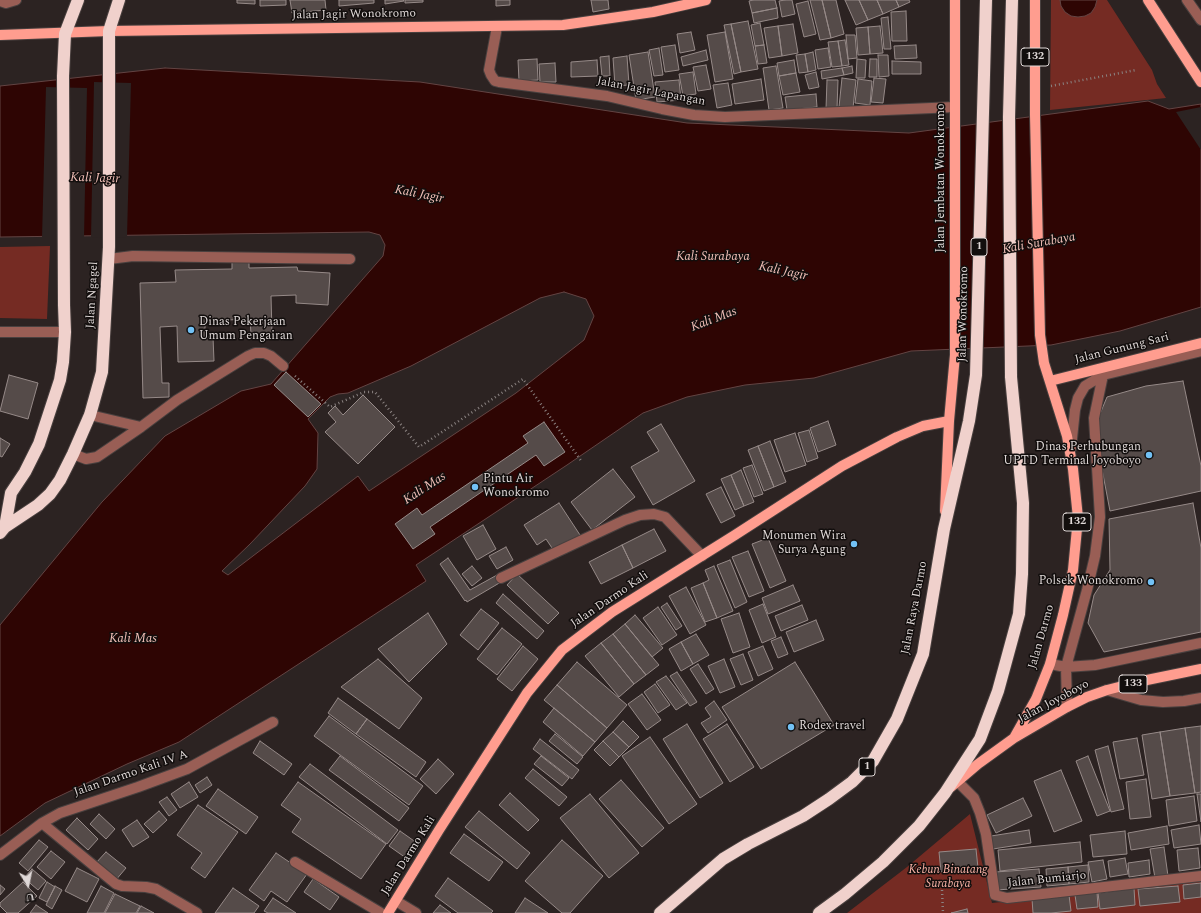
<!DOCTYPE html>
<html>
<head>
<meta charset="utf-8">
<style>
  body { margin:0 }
  #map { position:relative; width:1201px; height:913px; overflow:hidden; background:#2c2322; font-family:Spectral,serif }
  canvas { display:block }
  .north { position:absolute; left:8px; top:865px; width:40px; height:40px; -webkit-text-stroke:3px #120e0d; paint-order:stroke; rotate:170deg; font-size:11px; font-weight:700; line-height:16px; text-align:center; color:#dfd8d7 }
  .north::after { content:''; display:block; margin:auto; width:14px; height:18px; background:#dfd8d7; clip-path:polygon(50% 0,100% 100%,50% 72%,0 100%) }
</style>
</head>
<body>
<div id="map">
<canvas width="1201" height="913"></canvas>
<div class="north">U</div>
</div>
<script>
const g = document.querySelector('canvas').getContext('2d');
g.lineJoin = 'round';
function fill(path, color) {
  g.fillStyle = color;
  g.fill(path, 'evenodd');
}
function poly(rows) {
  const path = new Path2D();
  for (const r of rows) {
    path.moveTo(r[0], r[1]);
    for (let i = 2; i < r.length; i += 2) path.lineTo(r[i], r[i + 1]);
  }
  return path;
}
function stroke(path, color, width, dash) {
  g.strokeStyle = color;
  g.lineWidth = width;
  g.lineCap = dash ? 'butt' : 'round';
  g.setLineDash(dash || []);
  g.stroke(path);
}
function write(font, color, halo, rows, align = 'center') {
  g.font = font + ' Spectral,serif';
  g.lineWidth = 3;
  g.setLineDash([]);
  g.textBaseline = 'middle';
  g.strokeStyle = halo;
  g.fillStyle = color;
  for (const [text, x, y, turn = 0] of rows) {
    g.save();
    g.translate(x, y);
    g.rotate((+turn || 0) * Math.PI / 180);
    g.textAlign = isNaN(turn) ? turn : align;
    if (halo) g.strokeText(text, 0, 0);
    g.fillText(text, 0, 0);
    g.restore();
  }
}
fill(poly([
  [1051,0,1107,0,1152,70,1157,84,1166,98,1050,110],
  [50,246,47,319,0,318,0,247],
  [970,814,992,903,1201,879,1201,913,847,913,907,867]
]), '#752b23');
const water = poly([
  [1060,0,1097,0,1095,7,1091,13,1085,16,1078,17,1071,16,1065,12,1061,6,1060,0],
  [165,68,420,82,687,123,909,133,1148,101,1169,109,1201,104,1201,307,1120,331,1051,345,911,351,814,378,745,385,687,397,643,413,567,465,416,565,426,581,179,742,127,764,45,803,0,836,0,625,102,502,165,436,241,391,271,384,383,256,385,245,380,235,369,232,0,237,0,86,165,68],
  [564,292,586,299,594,316,584,340,516,393,369,491,358,476,228,575,222,571,250,544,305,486,317,469,318,433,308,419,330,397,338,394,348,393,411,366,540,298,564,292]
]);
fill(water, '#2e0503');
stroke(water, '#634443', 1);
fill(poly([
  [94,82,131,83,127,237,91,238],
  [46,87,87,88,84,238,42,238],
  [1201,107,1201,150,1176,112]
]), '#2c2322');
const building = poly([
  [237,0,255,0,255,4,237,3,237,0],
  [260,0,286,0,286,5,260,6,260,0],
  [290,0,325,0,326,10,292,13,290,0],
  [339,0,374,0,374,3,339,6,339,0],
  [385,0,403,0,404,1,385,4,385,0],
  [405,0,423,0,423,2,405,3,405,0],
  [496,0,510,0,510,5,496,6,496,0],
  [591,0,608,0,609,9,593,12,591,0],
  [753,0,775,0,777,8,752,13,749,1,753,0],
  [785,0,792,0,795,14,782,17,779,1,785,0],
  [810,0,822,0,831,38,820,40,810,0],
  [822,0,836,0,844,34,831,38,822,0],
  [845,0,859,0,868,20,856,25,845,0],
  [859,0,877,0,883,14,868,20,859,0],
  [877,0,896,0,899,7,883,14,877,0],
  [896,0,909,0,910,2,899,7,896,0],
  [808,1,816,34,804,37,796,4,808,1],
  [777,8,778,18,754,23,752,13,777,8],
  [906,11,907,41,892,41,891,12,906,11],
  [888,17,891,49,884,49,881,18,888,17],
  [748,21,758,69,741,72,731,24,748,21],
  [760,23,764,45,755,46,751,25,760,23],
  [731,24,741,72,734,74,724,25,731,24],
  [793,24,798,53,782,56,778,26,793,24],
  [778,26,782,56,769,58,764,28,778,26],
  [880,26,883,53,870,54,868,27,880,26],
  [868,27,870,54,858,55,856,28,868,27],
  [691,32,695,50,680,53,677,34,691,32],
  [725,32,733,79,715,82,707,35,725,32],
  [846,35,855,35,857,58,848,59,846,35],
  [845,40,849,65,842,66,838,41,845,40],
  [838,41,842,66,832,67,828,42,838,41],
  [675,45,679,70,665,72,661,47,675,45],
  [764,45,767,63,758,64,755,46,764,45],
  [916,45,917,58,895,59,894,46,916,45],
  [659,48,663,75,654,76,649,50,659,48],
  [828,48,831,67,818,69,815,50,828,48],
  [706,50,708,60,683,66,681,57,706,50],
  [648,52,655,97,636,100,629,55,648,52],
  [813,52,816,70,808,72,805,54,813,52],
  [805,54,808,72,799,73,796,55,805,54],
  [878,55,888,55,889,76,879,77,878,55],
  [609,56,610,76,602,76,600,57,609,56],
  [627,56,629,85,615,86,613,58,627,56],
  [537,59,538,80,519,81,518,60,537,59],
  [857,59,866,60,865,78,856,78,857,59],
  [870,59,877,59,877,77,869,77,870,59],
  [597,60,598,76,571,77,571,62,597,60],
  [794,60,796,73,779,76,777,63,794,60],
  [892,61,921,62,921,74,892,74,892,61],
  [555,63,556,82,540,82,539,64,555,63],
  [706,65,711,89,698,91,693,67,706,65],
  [776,66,783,108,769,110,763,68,776,66],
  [852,66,853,73,844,75,842,68,852,66],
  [842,68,844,75,822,79,821,71,842,68],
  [693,72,696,94,683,96,679,74,693,72],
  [816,72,819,87,809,89,805,75,816,72],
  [796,73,800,92,783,95,779,76,796,73],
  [842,78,856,80,853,108,839,107,842,78],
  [874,78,886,79,883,103,871,102,874,78],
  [761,79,764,100,735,104,732,84,761,79],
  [858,79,872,81,870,105,855,103,858,79],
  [679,80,681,100,657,102,655,82,679,80],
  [827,80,838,80,837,109,826,109,827,80],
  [728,83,732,105,717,108,713,85,728,83],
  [816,94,817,107,787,110,785,97,816,94],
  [249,259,249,268,297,267,298,271,330,273,328,305,296,303,296,295,271,296,272,333,251,334,250,319,205,321,205,337,213,337,214,361,178,362,177,326,160,327,162,383,169,383,169,397,143,398,140,283,176,282,175,270,232,269,232,260,249,259],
  [286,372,321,404,308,417,274,385,286,372],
  [9,375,38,383,28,419,0,411,9,375],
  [1183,381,1201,466,1201,491,1110,511,1097,443,1097,421,1107,397,1146,386,1183,381],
  [363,395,395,427,358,464,325,432,336,422,328,413,335,406,343,415,363,395],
  [828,421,836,445,818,452,810,428,828,421],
  [544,422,565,452,544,466,536,455,430,527,435,534,413,549,395,524,417,508,422,515,528,443,523,436,544,422],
  [661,424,695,481,653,505,631,467,659,451,647,432,661,424],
  [809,430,818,458,807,462,798,433,809,430],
  [795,433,806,465,785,472,774,440,795,433],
  [0,438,10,444,2,457,0,456,0,438],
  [770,441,786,482,774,487,758,446,770,441],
  [758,446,774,487,764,491,748,450,758,446],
  [752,465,763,494,754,497,743,468,752,465],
  [613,469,635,497,592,530,571,502,613,469],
  [741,470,754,502,744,506,731,475,741,470],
  [731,475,744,506,735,510,721,479,731,475],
  [721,487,735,516,721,523,706,494,721,487],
  [559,503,580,535,554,551,546,539,537,545,524,525,559,503],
  [1193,503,1201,548,1201,632,1104,652,1088,623,1094,595,1110,570,1109,519,1193,503],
  [483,525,496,549,477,560,463,536,483,525],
  [654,529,666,551,633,568,622,545,654,529],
  [768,538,786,581,770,588,752,544,768,538],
  [622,545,633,568,601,584,589,562,622,545],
  [506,547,513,560,497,569,489,556,506,547],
  [748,551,764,591,749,597,732,557,748,551],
  [448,558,470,590,497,575,501,582,467,602,466,600,465,601,440,564,448,558],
  [730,560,747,602,735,608,717,565,730,560],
  [472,566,482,578,472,586,462,574,472,566],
  [714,566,733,611,717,618,703,583,709,580,705,570,714,566],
  [517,574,559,613,548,624,507,585,517,574],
  [703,583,717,618,705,622,691,588,703,583],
  [793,585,800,601,768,614,762,598,793,585],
  [686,587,706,625,690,634,669,596,686,587],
  [503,594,544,631,537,639,496,603,503,594],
  [667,603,682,626,676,630,661,607,667,603],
  [763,604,776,637,762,643,749,610,763,604],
  [802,605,808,620,781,631,775,616,802,605],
  [658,607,677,635,662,645,643,618,658,607],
  [481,609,499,623,478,650,460,635,481,609],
  [428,613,447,644,409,682,378,649,428,613],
  [739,613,750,647,733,653,721,619,739,613],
  [635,615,663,648,652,657,625,624,635,615],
  [816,620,824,640,794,652,786,632,816,620],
  [625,624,659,665,646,675,613,634,625,624],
  [502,628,522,644,497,675,477,659,502,628],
  [613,634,646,675,634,684,601,643,613,634],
  [696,634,709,655,693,664,681,642,696,634],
  [781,637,788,654,778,658,771,641,781,637],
  [681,642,693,664,681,671,669,649,681,642],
  [601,643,634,684,619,697,585,656,601,643],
  [523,646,538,659,512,691,497,679,523,646],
  [763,646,773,669,758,676,748,652,763,646],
  [743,654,753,680,741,685,730,659,743,654],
  [378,659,422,698,399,729,341,687,378,659],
  [724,659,735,687,720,693,708,666,724,659],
  [577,662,627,705,607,728,557,685,577,662],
  [795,662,834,725,761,769,722,707,795,662],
  [698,664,714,689,706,694,690,669,698,664],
  [677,672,697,702,690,706,670,676,677,672],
  [666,676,687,703,676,710,656,682,666,676],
  [655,684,670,705,658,713,644,692,655,684],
  [557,685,607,728,595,742,544,700,557,685],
  [642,694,661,720,647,730,628,704,642,694],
  [338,698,367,719,356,734,328,713,338,698],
  [714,701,727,720,708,733,701,723,711,717,705,708,714,701],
  [554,708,595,742,583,756,543,722,554,708],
  [329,716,423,786,409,805,314,736,329,716],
  [367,719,426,762,416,777,356,734,367,719],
  [623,721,639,737,629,747,613,732,623,721],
  [687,724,723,783,700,798,663,739,687,724],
  [727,724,754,767,730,782,703,739,727,724],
  [1201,726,1201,792,1195,793,1185,728,1201,726],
  [1185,728,1195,793,1170,796,1160,732,1185,728],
  [613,732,629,747,619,757,603,741,613,732],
  [1160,732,1170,796,1152,799,1142,735,1160,732],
  [555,734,583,757,577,764,549,741,555,734],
  [650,737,697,804,669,824,622,756,650,737],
  [1137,738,1144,775,1120,779,1113,742,1137,738],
  [540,739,579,770,572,779,533,749,540,739],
  [260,741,292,764,284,775,253,753,260,741],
  [603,741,619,757,610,766,594,750,603,741],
  [1108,746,1124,809,1111,812,1095,750,1108,746],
  [340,756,409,808,399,821,329,770,340,756],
  [541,756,569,778,562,786,534,764,541,756],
  [1088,756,1110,811,1097,816,1076,761,1088,756],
  [438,759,454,774,436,794,420,779,438,759],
  [310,764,398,830,387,844,299,777,310,764],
  [533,769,567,797,559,806,525,778,533,769],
  [1061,770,1082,821,1054,832,1034,781,1061,770],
  [207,777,212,785,200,793,195,785,207,777],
  [1146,779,1151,817,1130,819,1126,782,1146,779],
  [621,780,664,828,642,847,599,799,621,780],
  [189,782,198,797,180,808,171,794,189,782],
  [298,782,386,844,361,879,292,832,301,819,281,805,298,782],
  [218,789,258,817,246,834,206,806,218,789],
  [510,793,539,820,528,831,499,805,510,793],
  [590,794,639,853,609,878,560,818,590,794],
  [1197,794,1201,794,1201,822,1197,794],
  [1194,796,1197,821,1169,826,1166,800,1194,796],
  [167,797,177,810,169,816,159,802,167,797],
  [1023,798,1032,816,996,833,987,815,1023,798],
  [198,805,238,832,205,878,191,868,202,853,177,835,198,805],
  [159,811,167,820,153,833,144,824,159,811],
  [479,811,530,853,517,869,465,827,479,811],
  [99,814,115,829,106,839,90,824,99,814],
  [77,818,98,839,88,850,66,830,77,818],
  [137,820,149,837,133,847,122,830,137,820],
  [1199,825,1201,844,1174,848,1171,830,1199,825],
  [1167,826,1169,844,1131,850,1128,833,1167,826],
  [1029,830,1031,843,993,849,991,836,1029,830],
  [400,831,417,843,406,858,389,846,400,831],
  [1125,831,1127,854,1093,857,1090,835,1125,831],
  [464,834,503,862,489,881,450,853,464,834],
  [39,840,48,847,28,871,19,863,39,840],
  [562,840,603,876,570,913,562,913,525,881,562,840],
  [1080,842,1082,862,1000,871,998,850,1080,842],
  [1164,847,1168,876,1155,878,1150,849,1164,847],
  [1198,848,1200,868,1179,871,1177,850,1198,848],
  [976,849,978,868,941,872,939,852,976,849],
  [51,851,65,862,51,879,37,867,51,851],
  [106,852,126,868,115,881,95,864,106,852],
  [276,853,307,874,287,902,271,891,264,901,249,890,276,853],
  [1125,858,1128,874,1110,877,1108,861,1125,858],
  [1103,860,1107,879,1092,882,1088,862,1103,860],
  [1149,860,1150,874,1129,877,1128,863,1149,860],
  [1088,865,1089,882,1069,884,1068,867,1088,865],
  [1068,867,1069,884,1047,886,1046,869,1068,867],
  [77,868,99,879,87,902,65,891,77,868],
  [32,869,46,881,38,890,24,878,32,869],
  [1039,869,1041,887,996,890,995,872,1039,869],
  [448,878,493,911,491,913,458,913,435,896,448,878],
  [313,879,339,897,330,910,304,892,313,879],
  [23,882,37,896,18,913,7,913,0,906,0,903,23,882],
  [47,882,55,887,47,902,39,898,47,882],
  [1201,883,1201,897,1184,899,1183,885,1201,883],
  [0,885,5,889,0,895,0,885],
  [55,886,62,890,52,909,46,905,55,886],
  [101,886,114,893,104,913,87,913,101,886],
  [1178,886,1180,902,1140,906,1138,889,1178,886],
  [233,888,259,906,254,913,215,913,233,888],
  [1134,888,1135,905,1100,909,1098,893,1134,888],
  [1097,892,1098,907,1077,909,1075,895,1097,892],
  [115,894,140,906,136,913,105,913,115,894],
  [1069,895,1071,911,1051,913,1033,913,1032,899,1069,895],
  [273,898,296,913,268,913,264,911,273,898],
  [525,898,548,913,515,913,525,898],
  [36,905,48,913,30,913,36,905],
  [440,905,451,913,433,913,440,905],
  [141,906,154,913,137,913,141,906],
  [967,909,968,913,951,913,967,909]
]);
fill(building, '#554b49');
stroke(building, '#968a88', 1);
const minor = poly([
  [1187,0,1201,20],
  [0,1,6,3,16,0],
  [497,27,489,70,491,75,495,81,499,82,607,96,662,109,694,115,725,117,955,107],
  [109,259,133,256,350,259],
  [0,332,65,332],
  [90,415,141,427],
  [1071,448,1075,410,1078,398,1085,386,1103,375,1201,351],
  [73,454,86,459,97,457,141,427,177,400,248,356,255,353,264,353,271,356,283,366],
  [501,578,625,520,640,515,654,514,665,517,702,556],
  [1050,664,1066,667,1095,665,1201,643],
  [1107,690,1141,700,1163,702,1184,701,1201,698],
  [1067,707,1066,667,1087,590,1095,556,1100,517,1094,418,1103,375],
  [958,782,974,798,980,813,986,834,995,895,1007,898,1201,876],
  [42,823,116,884,122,886,146,887,156,889,197,913],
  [0,855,42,823,60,813,138,787,187,769,273,722],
  [295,862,381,913],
  [396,901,416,913]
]);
const major = poly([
  [1148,0,1201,82],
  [0,35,109,31,563,25,653,12,706,0],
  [1050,381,1201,343],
  [945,511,949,421,955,355,955,0],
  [1014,738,1067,707,1087,697,1107,690,1142,681,1201,669],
  [951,787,978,764,1014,738,1036,699,1050,664,1063,615,1073,570,1078,518,1073,469,1067,436,1044,363,1040,335,1035,115,1035,0],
  [388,913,439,830,527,693,562,650,612,612,735,535,842,466,897,437,923,426,949,421]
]);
const highway = poly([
  [5,527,11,493,25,472,39,444,60,380,63,362,65,332,64,305,63,76,65,34,78,0],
  [0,533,5,527,38,505,50,494,60,480,73,454,90,415,102,372,109,247,109,31,119,0],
  [660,913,723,859,748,844,803,816,829,799,852,782,873,761,897,719,923,654,944,529,969,421,976,375,986,0],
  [819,913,845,894,883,862,919,826,945,793,980,739,998,691,1019,614,1022,574,1023,503,1011,377,1009,117,1012,0]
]);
stroke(minor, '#49403f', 12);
stroke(major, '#49403f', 12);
stroke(highway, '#49403f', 14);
stroke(poly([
  [1051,86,1136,70],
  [295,376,330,407,364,392,375,392,419,447,523,379,582,462],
  [942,890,943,913]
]), '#8b8382', 2.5, [1, 3]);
stroke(minor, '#995e55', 10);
stroke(major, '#ff9d8f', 10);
stroke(highway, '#f0d1cc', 12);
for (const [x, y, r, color] of [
  [191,330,4,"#72c1f5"],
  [1149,455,4,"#72c1f5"],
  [475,487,4,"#72c1f5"],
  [854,544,4,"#72c1f5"],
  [1151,582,4,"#72c1f5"],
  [791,727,4,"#72c1f5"]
]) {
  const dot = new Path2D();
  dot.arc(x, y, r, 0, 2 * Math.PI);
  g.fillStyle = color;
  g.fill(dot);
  stroke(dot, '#120e0d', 1.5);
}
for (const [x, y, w] of [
  [1035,57,28],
  [979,247,16],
  [1077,522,28],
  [1133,684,28],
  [867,767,16]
]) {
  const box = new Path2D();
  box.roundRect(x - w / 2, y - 9, w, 18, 3);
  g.fillStyle = '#120e0d';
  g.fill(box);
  stroke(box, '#dfd8d7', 1);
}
write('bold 11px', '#dfd8d7', null, [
  ["132",1035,57],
  ["1",979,247],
  ["132",1077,522],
  ["133",1133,684],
  ["1",867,767]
]);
write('12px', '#dfd8d7', '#120e0d', [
  ["Jalan Jagir Wonokromo",354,15,-1],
  ["Jalan Jagir Lapangan",651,92,11],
  ["Jalan Jembatan Wonokromo",942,178,-90],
  ["Jalan Ngagel",93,295,-87],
  ["Jalan Wonokromo",964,314,-89],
  ["Jalan Gunung Sari",1122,349,-14],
  ["Jalan Darmo Kali",610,600,-34],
  ["Jalan Raya Darmo",915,608,-79],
  ["Jalan Darmo",1042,637,-74],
  ["Jalan Joyoboyo",1054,702,-28],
  ["Jalan Darmo Kali IV A",131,774,-19],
  ["Jalan Darmo Kali",409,856,-58],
  ["Jalan Bumiarjo",1047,880,-6]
]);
write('12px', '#dfd8d7', '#120e0d', [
  ["Dinas Pekerjaan",199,323],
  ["Umum Pengairan",199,337],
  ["Dinas Perhubungan",1141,448,"right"],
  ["UPTD Terminal Joyoboyo",1141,462,"right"],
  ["Pintu Air",483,480],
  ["Wonokromo",483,494],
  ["Monumen Wira",846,537,"right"],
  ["Surya Agung",846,551,"right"],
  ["Polsek Wonokromo",1143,582,"right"],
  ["Rodex travel",799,727]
], 'left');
write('italic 12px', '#fbb3a7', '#120e0d', [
  ["Kebun Binatang",948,871],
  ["Surabaya",948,885]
]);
write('italic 13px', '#f1bfb7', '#120e0d', [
  ["Kali Jagir",95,179,2],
  ["Kali Jagir",419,195,11],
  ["Kali Surabaya",1039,244,-10],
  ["Kali Surabaya",713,257],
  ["Kali Jagir",783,272,12],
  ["Kali Mas",714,320,-21],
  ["Kali Mas",425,489,-33],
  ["Kali Mas",133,639]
]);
</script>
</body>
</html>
